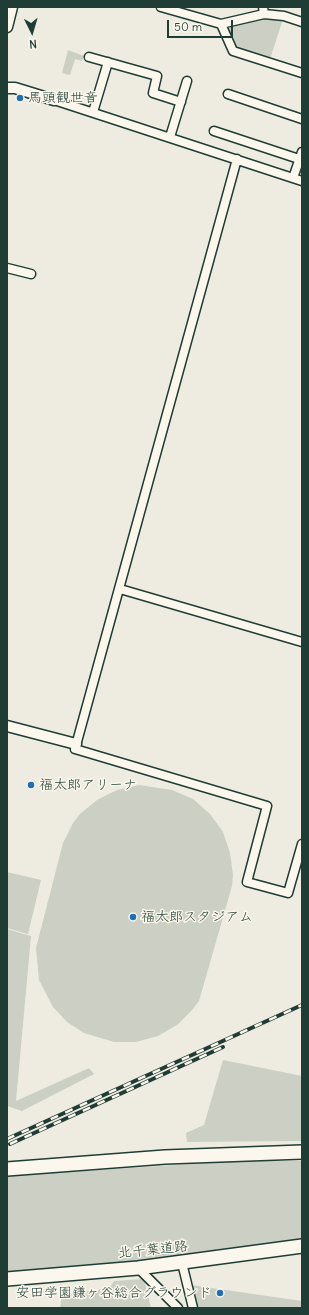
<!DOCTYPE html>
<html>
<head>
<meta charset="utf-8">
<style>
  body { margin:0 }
  #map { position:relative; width:309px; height:1315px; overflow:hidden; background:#eeece1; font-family:Delius,sans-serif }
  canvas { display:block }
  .frame { position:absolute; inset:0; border:8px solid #1f3d34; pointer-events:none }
  .north { position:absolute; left:12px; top:12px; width:40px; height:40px; -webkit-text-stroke:3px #fbf7ec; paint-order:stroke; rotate:175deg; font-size:11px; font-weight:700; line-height:16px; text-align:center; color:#1f3d34 }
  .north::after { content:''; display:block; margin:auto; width:14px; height:18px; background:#1f3d34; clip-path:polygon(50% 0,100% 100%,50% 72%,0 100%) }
  .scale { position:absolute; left:167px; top:20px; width:66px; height:18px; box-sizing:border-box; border:2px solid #1f3d34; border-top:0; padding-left:5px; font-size:12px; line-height:14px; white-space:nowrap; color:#1f3d34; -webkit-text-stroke:3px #fbf7ec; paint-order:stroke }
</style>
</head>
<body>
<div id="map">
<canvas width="309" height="1315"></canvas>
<div class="frame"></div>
<div class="north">N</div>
<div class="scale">50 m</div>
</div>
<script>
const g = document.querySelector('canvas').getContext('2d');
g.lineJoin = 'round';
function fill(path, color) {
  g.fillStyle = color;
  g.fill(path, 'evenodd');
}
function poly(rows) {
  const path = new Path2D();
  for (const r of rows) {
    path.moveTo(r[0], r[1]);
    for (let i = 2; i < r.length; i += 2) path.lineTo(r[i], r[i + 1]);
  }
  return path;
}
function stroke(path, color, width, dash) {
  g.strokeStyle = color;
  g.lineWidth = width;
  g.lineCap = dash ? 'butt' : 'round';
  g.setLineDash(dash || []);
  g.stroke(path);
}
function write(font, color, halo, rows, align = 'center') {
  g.font = font + ' Delius,"Klee One",sans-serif';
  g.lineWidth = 3;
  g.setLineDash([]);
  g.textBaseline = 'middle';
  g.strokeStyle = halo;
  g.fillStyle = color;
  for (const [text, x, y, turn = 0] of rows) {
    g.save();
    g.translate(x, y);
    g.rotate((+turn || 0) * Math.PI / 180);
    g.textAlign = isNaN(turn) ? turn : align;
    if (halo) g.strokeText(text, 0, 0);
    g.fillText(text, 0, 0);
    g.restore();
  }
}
fill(poly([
  [264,18,283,19,270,59,239,50,234,45,228,28],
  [68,50,84,56,82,61,75,59,70,75,62,73],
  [139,785,172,790,193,799,210,814,223,832,230,853,233,875,232,886,199,1001,192,1010,177,1025,158,1036,136,1042,114,1042,84,1033,67,1022,53,1007,39,980,36,948,63,843,73,823,80,814,97,800,117,790],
  [7,872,41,880,28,934,7,928],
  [7,929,31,936,16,1101,89,1068,94,1074,22,1111,7,1106],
  [223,1060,302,1076,302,1141,187,1142,186,1133,204,1125],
  [237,1161,302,1161,302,1242,190,1257,7,1274,7,1176],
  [144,1279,151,1308,60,1308,62,1293,109,1289,114,1281],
  [191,1285,302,1301,302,1308,196,1308]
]), '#cbcfc4');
const minor = poly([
  [161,7,221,24,233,51,302,73],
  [263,7,264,14,284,16,302,22],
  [221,24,264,14],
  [89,57,157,76,153,93,181,102],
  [228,94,302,119],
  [54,100,302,181],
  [93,112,108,62],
  [214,131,302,160],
  [170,137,187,81],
  [237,159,75,749,267,806,247,882,288,893,302,844],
  [293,178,302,152],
  [7,268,31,274],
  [120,589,302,642],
  [182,1263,193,1308],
  [138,1268,178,1308]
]);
const tertiary = poly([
  [7,27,12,7],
  [7,88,15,88,54,100],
  [7,726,76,744]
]);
const trunk = poly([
  [7,1169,165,1157,302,1152],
  [7,1279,138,1268,302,1246]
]);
stroke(minor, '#1f3d34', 11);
stroke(tertiary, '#1f3d34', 13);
stroke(trunk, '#1f3d34', 16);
stroke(minor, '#fbf7ec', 8);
stroke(tertiary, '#fbf7ec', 10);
stroke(trunk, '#fbf7ec', 13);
const rail = poly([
  [7,1139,302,1005],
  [10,1144,223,1047]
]);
stroke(rail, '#1f3d34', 4);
stroke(rail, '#fbf7ec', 2.5, [8]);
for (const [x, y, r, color] of [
  [20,98,4,"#1f6fb2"],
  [31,785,4,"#1f6fb2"],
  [133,917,4,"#1f6fb2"],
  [220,1293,4,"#1f6fb2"]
]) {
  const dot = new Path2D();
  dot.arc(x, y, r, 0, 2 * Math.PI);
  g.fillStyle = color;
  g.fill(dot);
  stroke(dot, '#fbf7ec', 1.5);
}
write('14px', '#1f3d34', '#fbf7ec', [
  ["馬頭観世音",28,98],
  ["福太郎アリーナ",39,785],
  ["福太郎スタジアム",141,917],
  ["安田学園鎌ヶ谷総合グラウンド",212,1293,"right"]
], 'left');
write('14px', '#1f3d34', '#fbf7ec', [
  ["北千葉道路",153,1250,-6]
]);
</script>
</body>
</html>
